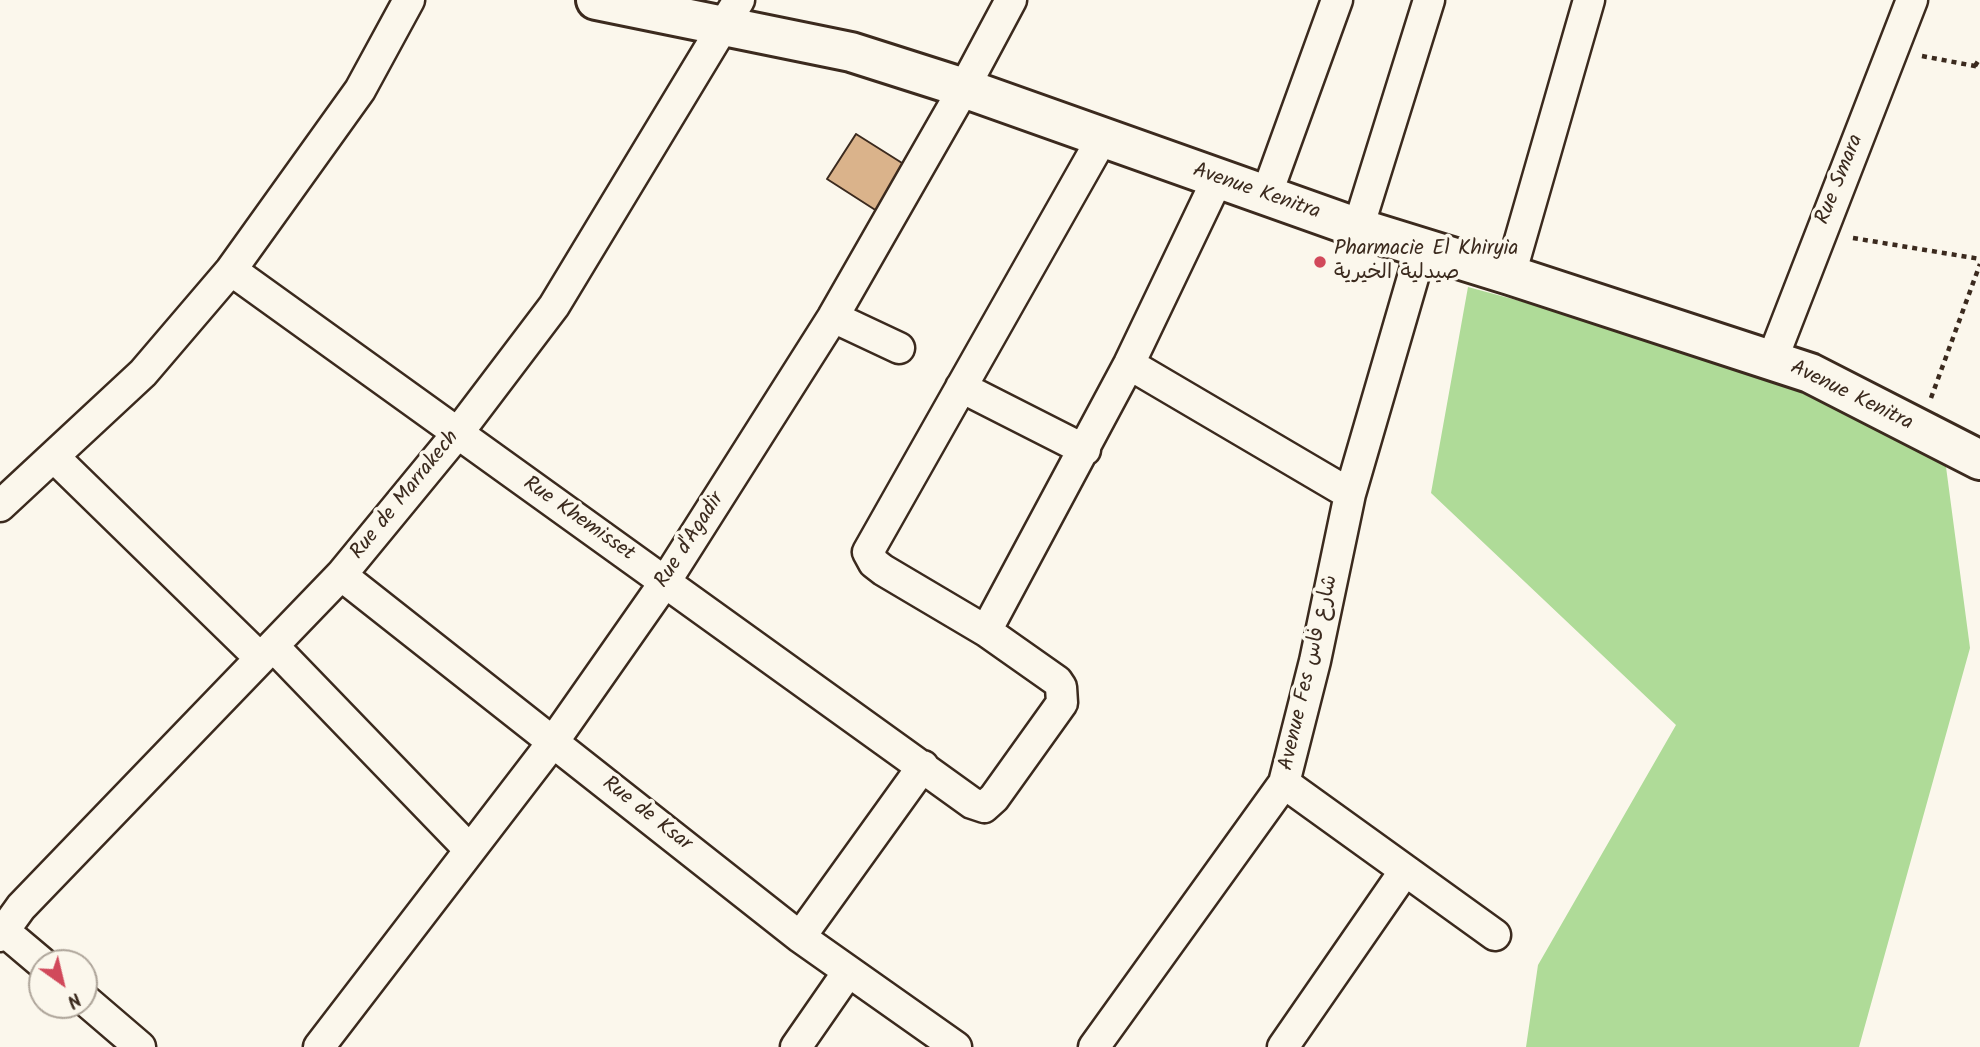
<!DOCTYPE html>
<html>
<head>
<meta charset="utf-8">
<style>
  body { margin:0 }
  #map { position:relative; width:1980px; height:1047px; overflow:hidden; background:#fbf7ec; font-family:Kalam,sans-serif }
  canvas { display:block }
  .north { position:absolute; left:28px; top:949px; width:70px; height:70px; box-sizing:border-box; background:#fbf7ec; border:2px solid #aea59a; border-radius:50%; rotate:146deg; font-size:19px; font-weight:700; line-height:28px; text-align:center; color:#3b2a1e }
  .north::after { content:''; display:block; margin:auto; width:24px; height:32px; background:#d1495b; clip-path:polygon(50% 0,100% 100%,50% 72%,0 100%) }
</style>
</head>
<body>
<div id="map">
<canvas width="1980" height="1047"></canvas>
<div class="north">N</div>
</div>
<script>
const g = document.querySelector('canvas').getContext('2d');
g.lineJoin = 'round';
function fill(path, color) {
  g.fillStyle = color;
  g.fill(path, 'evenodd');
}
function poly(rows) {
  const path = new Path2D();
  for (const r of rows) {
    path.moveTo(r[0], r[1]);
    for (let i = 2; i < r.length; i += 2) path.lineTo(r[i], r[i + 1]);
  }
  return path;
}
function stroke(path, color, width, dash) {
  g.strokeStyle = color;
  g.lineWidth = width;
  g.lineCap = dash ? 'butt' : 'round';
  g.setLineDash(dash || []);
  g.stroke(path);
}
function write(font, color, halo, rows, align = 'center') {
  g.font = font + ' Kalam,"Playpen Sans Arabic",sans-serif';
  g.lineWidth = 7;
  g.setLineDash([]);
  g.textBaseline = 'middle';
  g.strokeStyle = halo;
  g.fillStyle = color;
  for (const [text, x, y, turn = 0] of rows) {
    g.save();
    g.translate(x, y);
    g.rotate((+turn || 0) * Math.PI / 180);
    g.textAlign = isNaN(turn) ? turn : align;
    if (halo) g.strokeText(text, 0, 0);
    g.fillText(text, 0, 0);
    g.restore();
  }
}
fill(poly([
  [1468,287,1939,414,1970,648,1859,1047,1526,1047,1538,965,1676,725,1431,493]
]), '#afdb98');
const building = poly([
  [856,134,910,168,880,213,827,179,856,134]
]);
fill(building, '#dab38b');
stroke(building, '#3b2a1e', 2);
const street = poly([
  [1266,196,1337,0],
  [1358,228,1429,0],
  [231,270,972,803,984,807,994,798,1062,703,1061,687,1057,681,986,631,883,570,874,563,868,552,1104,135],
  [1510,275,1589,0],
  [833,317,899,348],
  [1772,360,1912,0],
  [1129,364,1350,494],
  [961,387,1085,450],
  [55,458,260,658],
  [0,506,143,373,231,270,360,90,409,0],
  [341,575,800,937,956,1047],
  [986,631,1129,364,1217,180],
  [273,646,470,850],
  [1284,783,1495,935],
  [4,931,42,963],
  [0,936,21,907,341,575,457,434,554,306,739,0],
  [800,937,923,766],
  [84,999,140,1047],
  [319,1047,553,742,665,582,833,317,964,88,1011,0],
  [796,1047,848,972],
  [1094,1047,1284,783,1315,661,1350,494,1421,250],
  [1283,1047,1404,872]
]);
const secondary = poly([
  [596,0,851,52,964,88,1358,228,1510,275,1810,373,1980,460]
]);
stroke(street, '#3b2a1e', 35);
stroke(secondary, '#3b2a1e', 44);
stroke(poly([
  [1922,56,1980,67],
  [1975,66,1980,58],
  [1853,238,1980,259],
  [1931,398,1980,264]
]), '#3b2a1e', 4.5, [5, 5]);
stroke(street, '#fbf7ec', 30);
stroke(secondary, '#fbf7ec', 38);
for (const [x, y, r, color] of [
  [1320,262,7,"#d1495b"]
]) {
  const dot = new Path2D();
  dot.arc(x, y, r, 0, 2 * Math.PI);
  g.fillStyle = color;
  g.fill(dot);
  stroke(dot, '#fbf7ec', 2.5);
}
write('21px', '#3b2a1e', '#fbf7ec', [
  ["Rue Smara",1841,180,-68],
  ["Avenue Kenitra",1256,193,19],
  ["Avenue Kenitra",1851,397,26],
  ["Rue de Marrakech",406,496,-51],
  ["Rue Khemisset",578,520,35],
  ["Rue d'Agadir",691,541,-57],
  ["Avenue Fes شارع فاس",1310,673,-77],
  ["Rue de Ksar",646,815,38]
]);
write('21px', '#3b2a1e', '#fbf7ec', [
  ["Pharmacie El Khiryia",1334,250],
  ["صيدلية الخيرية",1334,274]
], 'left');
</script>
</body>
</html>
